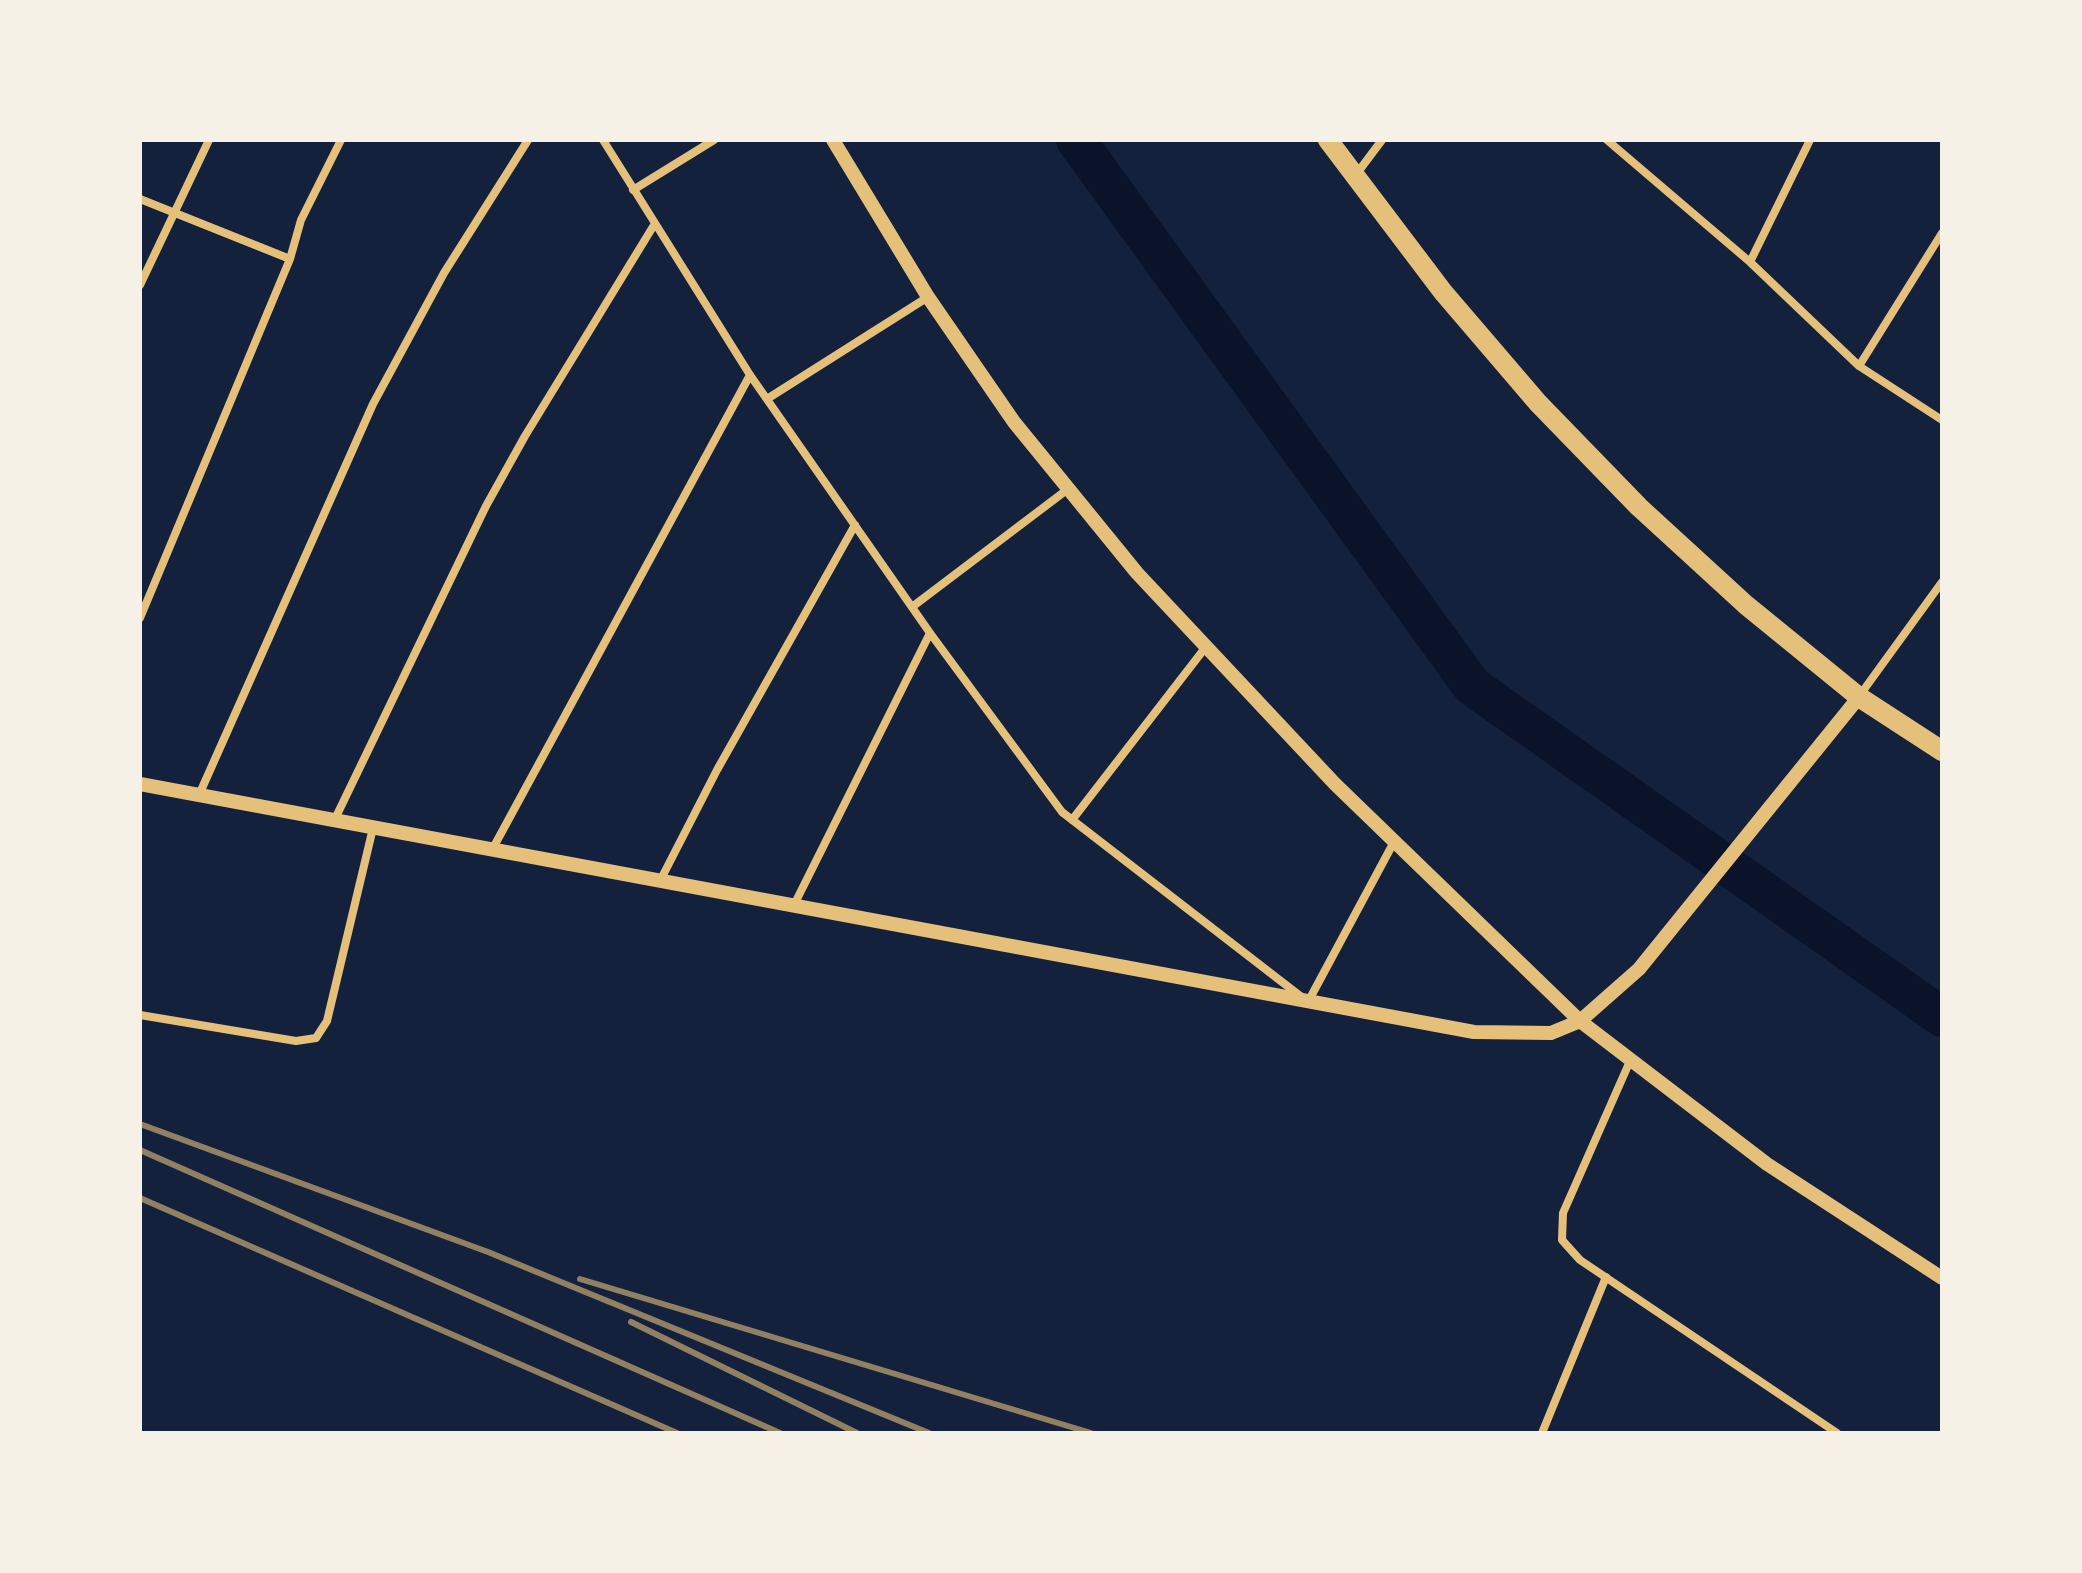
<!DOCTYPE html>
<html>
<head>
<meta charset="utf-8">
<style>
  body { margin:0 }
  #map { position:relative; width:2082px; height:1573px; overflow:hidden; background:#14213d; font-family:"Exo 2",sans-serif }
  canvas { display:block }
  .frame { position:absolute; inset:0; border:142px solid #f6f1e7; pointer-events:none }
</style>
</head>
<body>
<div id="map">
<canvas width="2082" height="1573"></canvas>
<div class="frame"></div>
</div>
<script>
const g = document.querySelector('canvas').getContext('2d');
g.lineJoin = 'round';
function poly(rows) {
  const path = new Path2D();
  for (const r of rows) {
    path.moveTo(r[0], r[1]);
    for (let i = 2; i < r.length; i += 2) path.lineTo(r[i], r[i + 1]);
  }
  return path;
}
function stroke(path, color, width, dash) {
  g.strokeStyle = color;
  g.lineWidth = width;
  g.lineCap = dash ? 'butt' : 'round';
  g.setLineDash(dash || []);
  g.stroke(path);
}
stroke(poly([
  [1076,140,1472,686,1942,1017]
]), '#0b132b', 40);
stroke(poly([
  [603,140,750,375,930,633,1062,812,1308,1002,1395,840],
  [1607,140,1750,262,1859,366,1942,420],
  [1355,176,1382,140],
  [633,190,714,140],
  [140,199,290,259],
  [1750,262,1810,140],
  [140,285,209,140],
  [1859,366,1942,233],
  [767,399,928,297],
  [912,607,1068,489],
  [140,618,290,259,301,220,341,140],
  [1860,695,1942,582],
  [199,795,373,404,444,273,528,140],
  [1072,820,1205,648],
  [334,821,486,506,525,436,654,225],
  [492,850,750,375],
  [660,881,717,770,855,525],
  [794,905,930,633],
  [140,1015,296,1041,316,1038,327,1021,373,828],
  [1630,1061,1563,1213,1562,1240,1580,1260,1837,1433],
  [1542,1433,1606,1277]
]), '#e5c07b', 8);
stroke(poly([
  [833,140,928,297,1014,422,1137,573,1335,784,1580,1021,1767,1164,1942,1278],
  [140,784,1474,1032,1551,1033,1580,1021,1639,969,1859,697]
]), '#e5c07b', 14);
stroke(poly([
  [1328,140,1443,292,1538,403,1639,507,1746,605,1859,697,1942,751]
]), '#e5c07b', 20);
stroke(poly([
  [140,1124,488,1252,929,1433],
  [140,1150,780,1433],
  [140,1198,677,1433],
  [580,1279,1091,1433],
  [631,1322,857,1433]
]), '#918062', 6);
</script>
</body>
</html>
